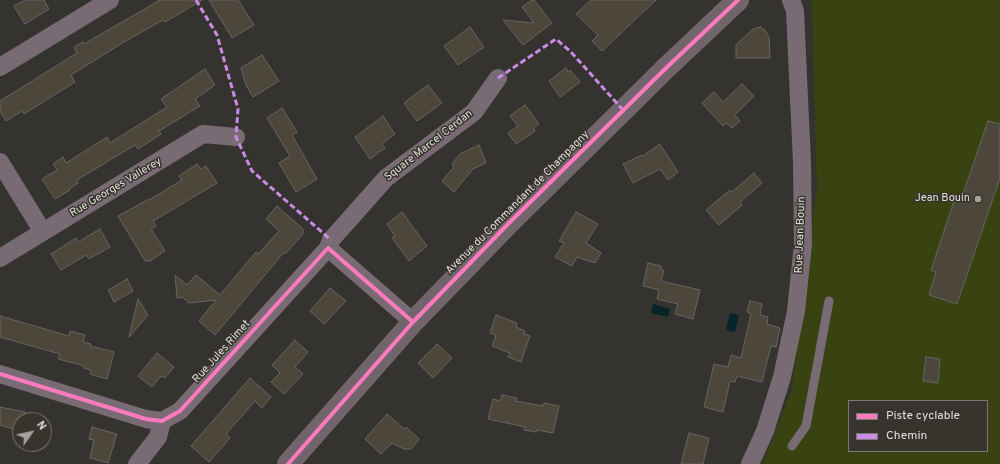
<!DOCTYPE html>
<html>
<head>
<meta charset="utf-8">
<style>
  body { margin:0 }
  #map { position:relative; width:1000px; height:464px; overflow:hidden; background:#35332f; font-family:Overpass,sans-serif }
  canvas { display:block }
  .legend { position:absolute; left:848px; top:400px; width:140px; height:52px; box-sizing:border-box; background:#37342d; border:1px solid #7b7873; margin:0; padding:5px 7px; list-style:none; font-size:12px; color:#e1dfdb }
  .legend li { display:flex; align-items:center; gap:8px; height:20px }
  .legend b { width:20px; border:1px solid #7b7873 }
  .north { position:absolute; left:12px; top:412px; width:40px; height:40px; box-sizing:border-box; background:#37342d; border:1px solid #7b7873; border-radius:50%; rotate:56deg; font-size:11px; font-weight:700; line-height:16px; text-align:center; color:#e1dfdb }
  .north::after { content:''; display:block; margin:auto; width:14px; height:18px; background:#a5a39f; clip-path:polygon(50% 0,100% 100%,50% 72%,0 100%) }
</style>
</head>
<body>
<div id="map">
<canvas width="1000" height="464"></canvas>
<ul class="legend">
<li><b style="height:5px;background:#fd7abc"></b>Piste cyclable</li>
<li><b style="height:5px;background:#ca8be6"></b>Chemin</li>
</ul>
<div class="north">N</div>
</div>
<script>
const g = document.querySelector('canvas').getContext('2d');
g.lineJoin = 'round';
function fill(path, color) {
  g.fillStyle = color;
  g.fill(path, 'evenodd');
}
function poly(rows) {
  const path = new Path2D();
  for (const r of rows) {
    path.moveTo(r[0], r[1]);
    for (let i = 2; i < r.length; i += 2) path.lineTo(r[i], r[i + 1]);
  }
  return path;
}
function stroke(path, color, width, dash) {
  g.strokeStyle = color;
  g.lineWidth = width;
  g.lineCap = dash ? 'butt' : 'round';
  g.setLineDash(dash || []);
  g.stroke(path);
}
function write(font, color, halo, rows, align = 'center') {
  g.font = font + ' Overpass,sans-serif';
  g.lineWidth = 3;
  g.setLineDash([]);
  g.textBaseline = 'middle';
  g.strokeStyle = halo;
  g.fillStyle = color;
  for (const [text, x, y, turn = 0] of rows) {
    g.save();
    g.translate(x, y);
    g.rotate((+turn || 0) * Math.PI / 180);
    g.textAlign = isNaN(turn) ? turn : align;
    if (halo) g.strokeText(text, 0, 0);
    g.fillText(text, 0, 0);
    g.restore();
  }
}
fill(poly([
  [812,0,1000,0,1000,464,763,464,792,389,817,187],
  [849,401,987,401,987,451,849,451]
]), '#384311');
fill(poly([
  [653,304,670,309,668,317,651,313],
  [730,313,739,315,735,332,726,330]
]), '#05252a');
const building = poly([
  [25,0,44,0,49,9,25,24,14,6,25,0],
  [160,0,202,0,165,22,163,20,124,42,71,75,75,82,24,114,22,111,6,121,0,111,0,101,77,53,74,47,83,42,84,44,160,0],
  [209,0,238,0,254,25,232,38,209,0],
  [532,0,534,0,552,23,523,45,503,20,534,23,522,7,532,0],
  [591,0,656,0,602,51,592,41,598,35,576,14,591,0],
  [470,27,484,47,458,65,444,46,470,27],
  [760,27,765,30,769,37,770,58,736,58,736,45,753,29,760,27],
  [262,55,279,81,253,97,246,85,241,68,262,55],
  [566,68,568,72,570,70,580,82,560,97,549,81,566,68],
  [205,69,215,85,195,99,200,106,159,131,161,134,138,149,135,145,77,180,78,183,69,189,70,190,55,199,42,179,57,170,53,164,63,157,66,163,107,137,110,143,167,107,161,99,205,69],
  [742,84,754,96,735,115,740,121,732,128,726,123,723,126,702,103,714,92,723,102,742,84],
  [428,85,442,103,417,121,404,103,428,85],
  [525,105,539,124,534,128,535,131,516,144,508,133,518,126,510,116,525,105],
  [282,108,297,132,292,135,317,179,296,192,279,163,290,156,267,118,282,108],
  [383,116,395,134,382,144,385,148,370,159,355,137,383,116],
  [988,121,1000,124,1000,178,957,304,929,295,936,272,931,270,956,195,962,197,988,121],
  [660,144,678,172,668,180,660,169,633,183,623,164,642,155,643,156,660,144],
  [479,145,486,163,473,169,454,192,442,181,454,167,452,164,460,154,479,145],
  [197,164,201,169,206,166,217,183,153,221,156,226,151,229,165,251,150,261,145,261,118,216,149,199,149,200,182,180,179,176,197,164],
  [754,173,762,183,740,202,742,205,719,225,706,210,730,190,732,192,754,173],
  [277,206,303,229,303,234,285,254,284,252,215,335,199,321,216,300,189,303,182,297,177,298,175,275,187,285,196,275,220,295,256,252,258,254,279,231,266,219,277,206],
  [402,212,427,246,409,261,392,238,395,236,387,224,402,212],
  [576,212,598,224,586,243,601,253,595,263,577,257,572,266,555,257,564,243,559,241,576,212],
  [100,229,110,247,89,259,86,255,61,270,51,254,76,238,78,242,100,229],
  [648,263,661,266,661,270,664,270,661,281,700,290,693,319,675,314,678,304,657,299,659,290,643,286,648,263],
  [127,279,133,291,114,302,108,290,127,279],
  [330,288,346,301,324,324,310,311,330,288],
  [138,299,148,315,129,337,138,299],
  [750,301,762,304,760,315,768,317,767,324,780,328,776,347,771,346,762,382,737,376,735,382,730,381,723,412,704,407,714,364,728,367,731,355,741,358,751,314,747,312,750,301],
  [496,315,517,323,516,327,525,331,524,334,530,336,521,362,508,357,510,353,492,346,496,335,490,333,496,315],
  [0,316,69,336,70,331,85,335,83,342,91,344,90,346,114,352,107,379,90,374,91,370,84,368,85,366,58,359,60,354,0,337,0,316],
  [295,340,308,352,295,367,303,374,284,394,271,382,280,373,272,365,295,340],
  [437,344,452,358,433,378,418,363,437,344],
  [157,353,174,367,165,378,161,376,152,387,138,376,157,353],
  [926,357,940,359,938,383,923,381,926,357],
  [250,378,271,397,262,408,255,401,226,434,230,438,209,462,191,446,250,378],
  [502,395,517,398,516,401,543,406,544,403,559,406,553,433,537,430,536,432,524,430,525,427,488,419,493,399,500,401,502,395],
  [0,407,25,412,23,420,20,420,19,431,0,425,0,407],
  [387,414,404,429,406,427,419,439,411,449,404,449,392,443,381,454,365,439,387,414],
  [92,427,117,434,108,463,90,458,94,440,89,439,92,427],
  [689,433,709,438,703,464,681,464,689,433]
]);
fill(building, '#4c473a');
stroke(building, '#666562', 1);
stroke(poly([
  [792,446,806,426,829,301]
]), '#796b74', 9);
stroke(poly([
  [0,67,110,0],
  [0,162,43,232],
  [328,248,331,240,386,178,474,112,498,78],
  [0,258,203,134,236,137],
  [0,374,146,419,162,421,180,411,328,248,413,322],
  [137,464,158,437,162,421],
  [750,464,765,431,782,377,796,311,803,244,802,163,795,11,791,0]
]), '#796b74', 18);
stroke(poly([
  [288,464,413,322,508,224,666,68,738,0]
]), '#71656b', 22);
stroke(poly([
  [196,0,217,35,238,109,236,137,252,171,331,240],
  [498,78,556,39,571,52,623,110]
]), '#ca8be6', 3, [6, 3]);
stroke(poly([
  [0,374,146,419,162,421,180,411,328,248,413,322],
  [288,464,413,322,508,224,666,68,738,0]
]), '#fd7abc', 4);
for (const [x, y, r, color] of [
  [978,199,4,"#a5a39f"]
]) {
  const dot = new Path2D();
  dot.arc(x, y, r, 0, 2 * Math.PI);
  g.fillStyle = color;
  g.fill(dot);
  stroke(dot, '#37342d', 1.5);
}
write('11px', '#e1dfdb', '#37342d', [
  ["Square Marcel Cerdan",429,146,-38],
  ["Rue Georges Vallerey",116,188,-31],
  ["Avenue du Commandant de Champagny",518,203,-45],
  ["Rue Jean Bouin",801,235,-88],
  ["Rue Jules Rimet",222,352,-48]
]);
write('11px', '#e1dfdb', '#37342d', [
  ["Jean Bouin",970,199]
], 'right');
</script>
</body>
</html>
